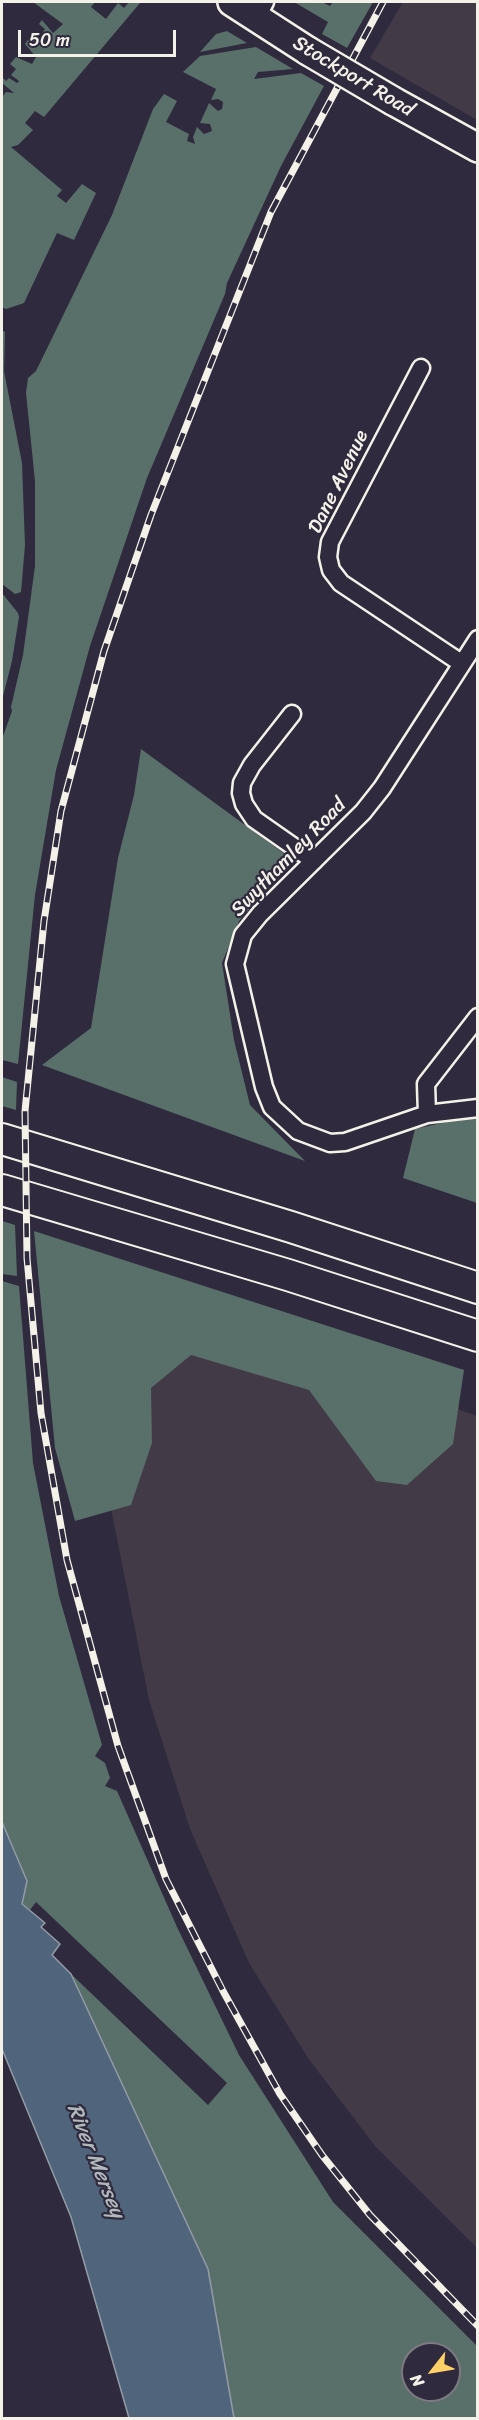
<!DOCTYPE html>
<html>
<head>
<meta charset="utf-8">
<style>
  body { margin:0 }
  #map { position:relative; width:479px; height:2420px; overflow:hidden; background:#2f2a3d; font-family:Sriracha,sans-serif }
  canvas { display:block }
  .frame { position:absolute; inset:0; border:3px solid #f4f1e8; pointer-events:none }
  .north { position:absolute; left:401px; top:2342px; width:60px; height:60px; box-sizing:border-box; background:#2f2a3d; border:2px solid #7e7a81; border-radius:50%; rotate:239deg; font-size:16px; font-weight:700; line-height:24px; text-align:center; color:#f4f1e8 }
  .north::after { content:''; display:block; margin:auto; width:21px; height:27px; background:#ffd166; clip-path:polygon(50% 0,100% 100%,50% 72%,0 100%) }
  .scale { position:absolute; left:18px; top:30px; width:158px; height:27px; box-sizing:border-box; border:3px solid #f4f1e8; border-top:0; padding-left:8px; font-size:18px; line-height:21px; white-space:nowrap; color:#f4f1e8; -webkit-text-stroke:4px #2f2a3d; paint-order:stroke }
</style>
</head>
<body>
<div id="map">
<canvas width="479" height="2420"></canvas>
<div class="frame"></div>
<div class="north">N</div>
<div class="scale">50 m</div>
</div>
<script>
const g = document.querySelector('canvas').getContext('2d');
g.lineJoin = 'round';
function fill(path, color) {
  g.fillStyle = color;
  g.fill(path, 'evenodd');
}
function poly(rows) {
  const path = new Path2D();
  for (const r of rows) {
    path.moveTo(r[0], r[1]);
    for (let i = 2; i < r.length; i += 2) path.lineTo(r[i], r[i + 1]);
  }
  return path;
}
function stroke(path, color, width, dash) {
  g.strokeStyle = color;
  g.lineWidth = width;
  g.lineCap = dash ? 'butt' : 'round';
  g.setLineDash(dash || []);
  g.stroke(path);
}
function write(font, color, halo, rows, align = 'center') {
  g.font = font + ' Sriracha,sans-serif';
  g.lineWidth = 4.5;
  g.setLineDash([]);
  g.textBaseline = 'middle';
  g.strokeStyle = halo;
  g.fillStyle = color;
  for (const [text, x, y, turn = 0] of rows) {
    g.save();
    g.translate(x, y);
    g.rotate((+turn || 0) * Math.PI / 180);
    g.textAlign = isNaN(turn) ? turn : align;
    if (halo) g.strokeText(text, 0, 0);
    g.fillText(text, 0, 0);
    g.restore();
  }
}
fill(poly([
  [403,2,477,2,477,120,370,58],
  [85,1287,294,1351,477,1416,477,2248,375,2146,308,2058,249,1963,190,1829,149,1700,97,1438]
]), '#423a46');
fill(poly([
  [33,2,95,2,91,7,106,19,118,3,124,8,129,2,140,3,44,117,35,111,25,123,33,130,18,145,11,147,62,190,57,196,66,203,82,184,96,193,74,240,57,233,24,303,6,309,2,307,2,97,6,92,14,93,2,83,2,77,6,81,9,78,17,83,19,81,11,75,16,69,10,64,16,57,32,64,36,57,25,44,30,37,46,44,49,41,41,35,45,29,39,24,42,20,53,33,63,24],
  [294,2,322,2,330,6,333,2,373,2,347,48,322,34,328,22],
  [227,31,247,43,200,52,216,34],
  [256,47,293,69,258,72,254,79,301,73,324,86,281,166,227,283,225,294,147,478,90,646,56,770,35,895,18,1064,2,1060,2,739,12,711,11,707,23,655,35,566,35,481,26,393,28,378,36,371,112,215,153,109,164,94,177,101,166,122,189,134,187,141,195,144,193,137,197,127,204,134,212,131,210,124,200,123,209,103,218,111,222,109,223,102,218,99,211,100,216,89,183,72,200,56],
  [2,330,5,332,4,371,22,463,25,545,21,592,15,594,2,584],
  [2,593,18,613,19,617,12,661,2,700],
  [141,749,293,860,239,921,222,963,234,1040,250,1105,305,1161,42,1065,91,1028,118,858,134,795],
  [2,1077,17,1082,16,1110,2,1106],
  [464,1118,477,1118,477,1203,403,1178,415,1129],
  [2,1221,15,1225,17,1276,2,1274],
  [34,1231,464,1370,453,1444,407,1485,376,1481,309,1390,191,1355,151,1388,152,1443,131,1505,75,1521,55,1448],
  [2,1281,19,1286,33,1463,59,1596,102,1745,95,1756,105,1763,110,1778,105,1786,117,1791,177,1927,239,2055,333,2202,477,2346,477,2418,234,2418,208,2269,71,1974,208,2105,227,2083,36,1902,30,1910,22,1904,27,1881,2,1822],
  [413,2354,449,2354,449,2390,413,2390]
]), '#596f6a');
const water = poly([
  [2,1822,27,1881,22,1904,45,1923,41,1927,60,1944,52,1955,71,1974,208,2269,234,2418,129,2418,71,2217,2,2049,2,1822]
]);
fill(water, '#50647b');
stroke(water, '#929ca7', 1.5);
const street = poly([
  [257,18,265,2],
  [421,368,330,542,328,557,331,570,341,583,461,663],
  [478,639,382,788,363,812,260,914,243,935,235,964,264,1087,272,1107,298,1131,330,1143,345,1142,427,1114,478,1108],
  [292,714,252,765,242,783,241,793,244,804,254,819,314,861],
  [427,1114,426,1084,478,1017]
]);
const primary = poly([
  [232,2,308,51],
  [393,101,478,148]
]);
const highway = poly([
  [2,1139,291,1227,478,1288],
  [2,1190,288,1275,478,1336]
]);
stroke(street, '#f4f1e8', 21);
stroke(primary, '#f4f1e8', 32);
stroke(highway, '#f4f1e8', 34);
stroke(street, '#2f2a3d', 16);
stroke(primary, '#2f2a3d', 27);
stroke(highway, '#2f2a3d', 30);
const rail = poly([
  [383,2,271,212,151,515,104,651,61,811,44,921,25,1111,27,1258,41,1413,67,1560,118,1746,166,1879,223,1991,280,2094,322,2155,370,2215,478,2326]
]);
stroke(rail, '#f4f1e8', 7);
stroke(rail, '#2f2a3d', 4.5, [14]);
const primaryBridge = poly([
  [308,51,393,101]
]);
stroke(primaryBridge, '#f4f1e8', 32, []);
stroke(primaryBridge, '#2f2a3d', 27);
write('20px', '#f4f1e8', '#2f2a3d', [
  ["Stockport Road",353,77,31],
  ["Dane Avenue",339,482,-64],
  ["Swythamley Road",289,858,-46]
]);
write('italic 21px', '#b2b9bc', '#2f2a3d', [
  ["River Mersey",95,2161,68]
]);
</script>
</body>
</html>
